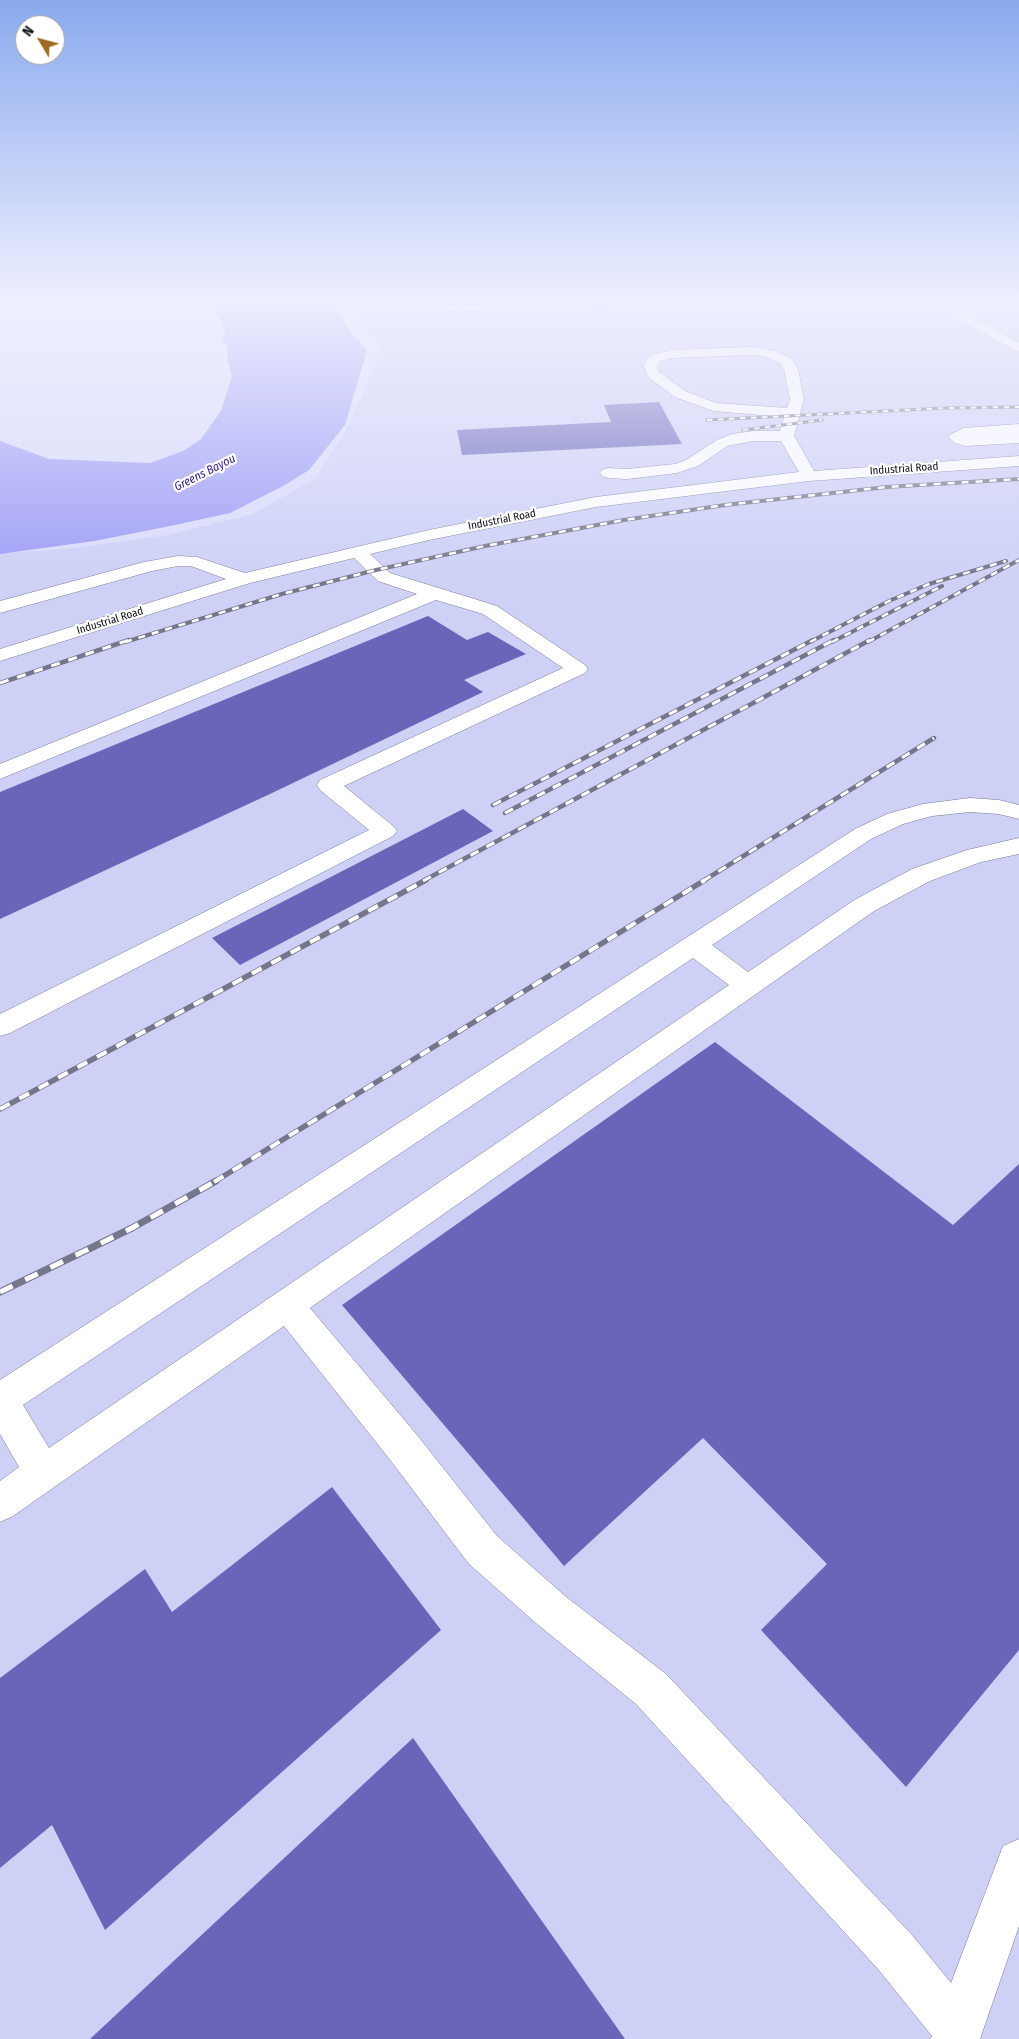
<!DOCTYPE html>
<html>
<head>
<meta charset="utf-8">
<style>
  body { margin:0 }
  #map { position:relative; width:1019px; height:2039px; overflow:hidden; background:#dadcfc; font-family:"Fira Sans Condensed",sans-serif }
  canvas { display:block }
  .north { position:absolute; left:15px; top:15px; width:50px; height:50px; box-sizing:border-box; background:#fff; border:1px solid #9f9fa3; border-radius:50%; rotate:307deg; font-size:14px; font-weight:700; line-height:20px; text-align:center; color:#0e0e18 }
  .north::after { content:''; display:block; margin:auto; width:18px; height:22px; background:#9f6a22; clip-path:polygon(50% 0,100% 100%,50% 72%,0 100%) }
</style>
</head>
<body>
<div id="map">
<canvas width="1019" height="2039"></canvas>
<div class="north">N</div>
</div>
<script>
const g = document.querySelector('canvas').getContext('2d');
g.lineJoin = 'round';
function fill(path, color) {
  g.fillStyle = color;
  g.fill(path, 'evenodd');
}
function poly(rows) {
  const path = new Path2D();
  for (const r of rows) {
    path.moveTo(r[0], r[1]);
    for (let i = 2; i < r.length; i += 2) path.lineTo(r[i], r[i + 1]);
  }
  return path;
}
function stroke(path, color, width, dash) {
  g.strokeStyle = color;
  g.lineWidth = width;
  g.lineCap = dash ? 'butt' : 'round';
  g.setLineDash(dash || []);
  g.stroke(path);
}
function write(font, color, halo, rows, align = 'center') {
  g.font = font + ' "Fira Sans Condensed",sans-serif';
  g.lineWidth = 4.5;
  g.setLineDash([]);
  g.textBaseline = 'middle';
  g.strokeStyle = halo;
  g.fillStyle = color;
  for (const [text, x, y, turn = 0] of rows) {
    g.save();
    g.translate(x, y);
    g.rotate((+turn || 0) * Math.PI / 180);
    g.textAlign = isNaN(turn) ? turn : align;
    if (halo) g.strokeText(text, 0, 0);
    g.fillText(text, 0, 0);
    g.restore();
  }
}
fill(poly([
  [349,300,1019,300,1019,2039,0,2039,0,553,67,549,168,535,253,514,316,478,346,430,373,372,380,348]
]), '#ced0f6');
fill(poly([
  [217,300,333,300,348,329,367,350,345,425,309,470,285,485,230,513,170,526,94,541,0,554,0,441,49,459,150,463,183,451,201,439,221,411,232,376,228,361,227,345,222,339,225,335,223,323,216,313]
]), '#9d9cf6');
fill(poly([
  [659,402,682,444,462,455,457,430,611,422,604,405],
  [428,616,467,640,488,632,526,654,464,680,483,692,270,794,0,919,0,792],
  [463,809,493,831,240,965,212,938],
  [715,1042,953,1225,1019,1164,1019,1650,906,1787,761,1630,827,1564,703,1438,564,1566,342,1305],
  [332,1487,441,1630,105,1930,52,1825,0,1868,0,1678,145,1569,172,1612],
  [413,1738,625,2039,90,2039]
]), '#6966ba');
const minor = poly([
  [422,300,436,300,459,303,536,300,616,300,610,304,459,311,431,307,422,300],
  [916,300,933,300,976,318,1019,343,1019,352,939,310,918,303,916,300],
  [752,347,775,351,791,358,798,369,804,399,794,436,814,471,1019,456,1019,466,809,481,596,507,429,540,370,554,390,573,497,606,585,665,588,669,585,673,344,786,393,826,397,831,393,836,10,1033,0,1036,0,1014,369,830,320,790,317,785,320,780,563,668,483,614,436,600,0,779,0,764,417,594,378,581,354,558,250,583,0,661,0,649,226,579,191,566,178,566,152,571,0,613,0,601,144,562,178,556,197,557,245,573,429,530,596,497,799,472,781,441,753,441,727,446,698,466,677,473,627,479,608,478,602,476,600,473,602,470,608,468,627,469,675,464,686,460,717,440,732,434,753,431,780,431,784,417,714,411,675,397,648,377,643,364,651,355,672,350,752,347],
  [752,355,767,357,781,364,784,369,790,399,787,408,716,403,685,391,659,372,657,365,661,361,672,358,752,355],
  [1019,424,1019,443,965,446,955,443,948,437,951,434,964,428,1019,424],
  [970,798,999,800,1019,805,1019,819,999,814,970,812,932,816,903,824,871,839,712,945,748,972,856,899,912,869,967,850,1019,838,1019,854,981,862,930,881,874,911,310,1308,417,1435,497,1536,565,1596,666,1674,912,1935,951,1983,1003,1846,1019,1839,1019,1926,980,2039,930,2039,932,2036,878,1969,636,1704,537,1624,469,1564,391,1461,284,1326,13,1516,0,1522,0,1481,19,1467,0,1434,0,1380,855,829,887,814,923,804,970,798],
  [693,958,729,985,49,1448,23,1405,693,958]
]);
stroke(minor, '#7a7b98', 1);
fill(minor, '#fff');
const railFar4 = poly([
  [707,420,946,408,1019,407],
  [743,430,822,420]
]);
const railFar3 = poly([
  [125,642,282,594,376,570,485,546,624,520,725,505,887,487,1019,479],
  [810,642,889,601,929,584,1006,561],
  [832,642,942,586],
  [868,642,1019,560]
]);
const railFar2 = poly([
  [0,683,129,640],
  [493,805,813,640],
  [505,813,834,640],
  [423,881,870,640],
  [703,881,934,738]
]);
const railFar1 = poly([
  [0,1109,426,880],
  [214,1182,705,880]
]);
const rail = poly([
  [0,1292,132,1228,216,1181]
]);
stroke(railFar4, '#75768b', 3);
stroke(railFar3, '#75768b', 4);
stroke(railFar2, '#75768b', 4.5);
stroke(railFar1, '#75768b', 5.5);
stroke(rail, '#75768b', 7);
stroke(railFar4, '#fff', 2, [5.5]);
stroke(railFar3, '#fff', 2.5, [7]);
stroke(railFar2, '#fff', 3, [9]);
stroke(railFar1, '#fff', 4, [11]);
stroke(rail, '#fff', 5, [14]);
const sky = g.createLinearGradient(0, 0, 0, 585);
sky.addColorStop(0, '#8aaaee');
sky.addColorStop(0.51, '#eeeffe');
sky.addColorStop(1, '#eeeffe00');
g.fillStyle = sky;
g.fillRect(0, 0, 1019, 585);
write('11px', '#0e0e18', '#fff', [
  ["Industrial Road",904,469,-4],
  ["Industrial Road",502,520,-11],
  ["Industrial Road",110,621,-17]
]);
write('italic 12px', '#311b81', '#fff', [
  ["Greens Bayou",205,473,-27]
]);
</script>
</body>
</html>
